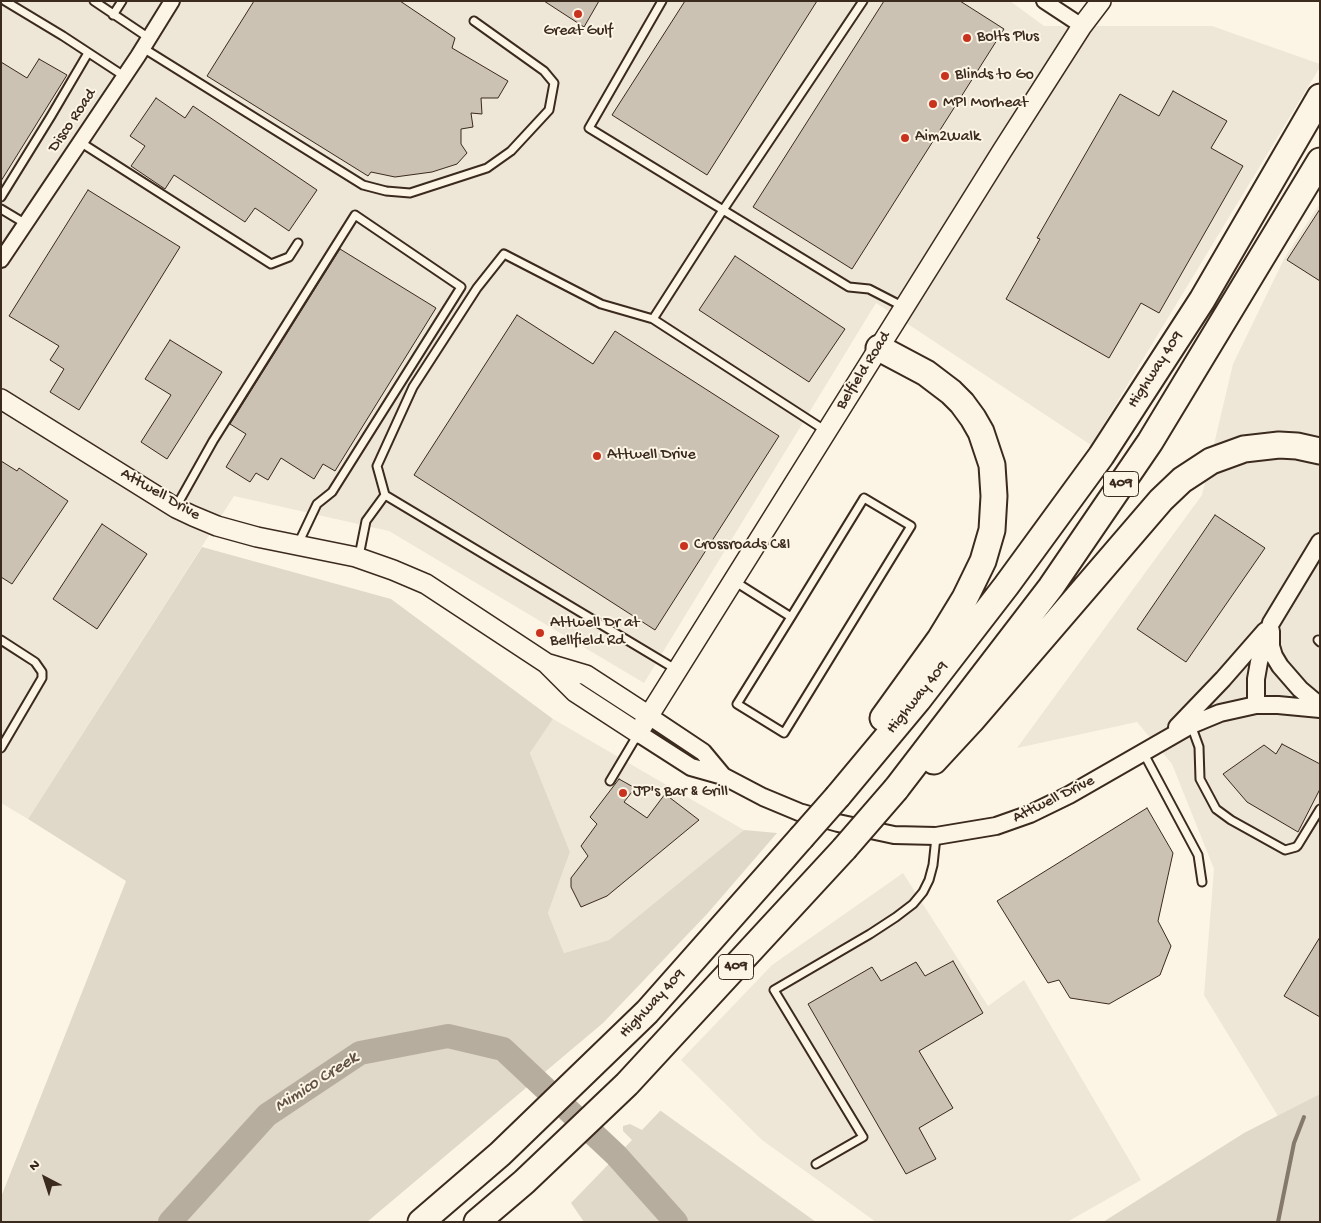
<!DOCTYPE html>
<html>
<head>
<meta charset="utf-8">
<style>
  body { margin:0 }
  #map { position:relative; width:1321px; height:1223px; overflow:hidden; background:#fcf5e5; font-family:"Gochi Hand",sans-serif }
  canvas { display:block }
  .frame { position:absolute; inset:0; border:2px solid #3b2a1e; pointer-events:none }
  .north { position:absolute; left:20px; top:1153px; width:50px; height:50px; -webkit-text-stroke:4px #fcf5e5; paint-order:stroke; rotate:320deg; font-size:14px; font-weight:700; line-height:20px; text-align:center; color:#3b2a1e }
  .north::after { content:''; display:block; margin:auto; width:18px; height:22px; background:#3b2a1e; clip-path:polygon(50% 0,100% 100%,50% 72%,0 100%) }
</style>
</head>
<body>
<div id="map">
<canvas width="1321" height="1223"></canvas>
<div class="frame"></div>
<div class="north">N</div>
</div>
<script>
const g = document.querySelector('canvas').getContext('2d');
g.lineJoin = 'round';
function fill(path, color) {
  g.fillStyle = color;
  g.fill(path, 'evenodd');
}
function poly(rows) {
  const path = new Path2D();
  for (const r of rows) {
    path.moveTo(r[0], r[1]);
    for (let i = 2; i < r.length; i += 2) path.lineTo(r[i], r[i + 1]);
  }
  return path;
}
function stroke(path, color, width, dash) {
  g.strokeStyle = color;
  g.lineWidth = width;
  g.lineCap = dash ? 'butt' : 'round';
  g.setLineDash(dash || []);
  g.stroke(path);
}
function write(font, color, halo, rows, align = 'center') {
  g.font = font + ' "Gochi Hand",sans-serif';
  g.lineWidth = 4;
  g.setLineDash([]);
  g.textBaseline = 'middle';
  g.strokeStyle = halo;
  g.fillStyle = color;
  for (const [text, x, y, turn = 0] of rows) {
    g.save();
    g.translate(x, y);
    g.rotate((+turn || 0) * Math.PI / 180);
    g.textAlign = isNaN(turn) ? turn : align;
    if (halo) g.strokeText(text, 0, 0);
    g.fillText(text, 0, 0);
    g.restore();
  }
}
fill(poly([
  [1,1,1010,1,1044,26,1212,26,1320,64,1320,67,1091,445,876,303,644,683,389,531,234,496,28,819,1,803],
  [1320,203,1320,1094,1278,1116,1204,995,1214,869,1172,764,1137,722,1017,748,1202,495,1233,364,1284,259],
  [553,719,744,830,609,940,564,953,548,913,570,852,530,753],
  [903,873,988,1006,1024,980,1141,1180,1067,1222,876,1222,762,1140,681,1060,772,965]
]), '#eee6d6');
fill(poly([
  [202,547,391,599,553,719,530,753,570,852,548,913,564,953,609,940,744,830,777,833,707,914,603,1023,367,1222,1,1222,1,1197,126,881,28,819],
  [1320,1094,1320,1222,1103,1222,1244,1133],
  [660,1111,661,1111,816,1222,584,1222,571,1203,632,1140,623,1131,623,1126,630,1124,642,1130]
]), '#e0d8c8');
stroke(poly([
  [1278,1222,1294,1143,1304,1117]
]), '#85796b', 4);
stroke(poly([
  [170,1222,267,1115,360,1053,448,1036,503,1049,616,1155,676,1222]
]), '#b7ad9e', 24);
const building = poly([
  [254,1,400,1,455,38,452,48,508,81,498,98,481,98,482,114,471,113,473,127,461,129,461,144,467,153,457,164,432,172,395,177,371,172,368,176,207,76,254,1],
  [544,1,599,1,584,27,544,1],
  [685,1,817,1,707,175,612,115,685,1],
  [884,1,960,1,1004,29,852,269,753,207,884,1],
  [39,59,67,75,1,181,1,62,27,78,39,59],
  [1173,91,1227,121,1211,148,1243,166,1159,313,1141,303,1109,358,1006,299,1040,239,1037,238,1120,94,1159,116,1173,91],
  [156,98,185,118,193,106,317,190,289,231,255,208,245,222,174,175,165,189,131,166,145,146,130,136,156,98],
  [88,190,180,247,79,410,50,392,64,369,50,360,59,346,9,316,88,190],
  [1320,209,1320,281,1287,260,1320,209],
  [340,249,436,308,335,471,323,464,314,479,281,458,268,480,256,473,250,482,226,467,246,434,230,424,340,249],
  [735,256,845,329,809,382,699,310,735,256],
  [517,315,593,364,615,331,779,436,655,630,414,475,517,315],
  [170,340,222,372,167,459,141,442,171,395,145,379,170,340],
  [1,461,17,471,19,468,68,501,12,584,1,577,1,461],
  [1215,515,1265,548,1186,662,1137,629,1215,515],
  [102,524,147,554,97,629,53,599,102,524],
  [1282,744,1320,764,1320,789,1298,832,1247,802,1223,774,1264,745,1276,754,1282,744],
  [619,779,635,788,624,802,647,818,665,794,699,820,607,896,581,907,571,887,571,878,588,856,581,846,597,824,590,817,619,779],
  [1147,808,1173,853,1158,921,1171,946,1160,975,1109,1004,1070,998,1059,980,1048,983,997,901,1147,808],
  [1320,937,1320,1017,1284,996,1320,937],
  [953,961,983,1013,919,1051,953,1108,919,1128,936,1159,906,1174,808,1004,872,967,881,981,916,962,925,976,953,961]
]);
fill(building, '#ccc2b3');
stroke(building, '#3b2a1e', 1);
const service = poly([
  [5,1,63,36,124,76],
  [94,1,149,38],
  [662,1,589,128,849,287,869,289,904,307],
  [113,15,122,1],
  [143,48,363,185,386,191,410,193,487,168,511,151,549,110,554,83,544,71,474,21],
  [80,142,271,264,289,257,298,243],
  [1,197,51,116,88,53],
  [1,209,26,224],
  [826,431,653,319,723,210,863,1],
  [385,495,377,466,413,387,477,288,504,254,601,304,653,319],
  [176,507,213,441,355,215,461,287,332,492,317,504,298,544],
  [359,556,366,521,385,495,677,670],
  [734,581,791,617,737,704,784,733,911,526,864,498,791,617],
  [1,640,35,662,42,672,42,678,1,748],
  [1318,640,1320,642],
  [1191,725,1199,747,1200,779,1216,809,1231,820,1285,850,1296,847,1298,845,1320,809],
  [1143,752,1198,855,1202,882],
  [610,781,638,734],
  [816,1164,863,1137,774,990,870,934,896,917,913,904,923,892,929,880,933,865,936,837]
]);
const minor = poly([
  [1044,1,1082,26],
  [1,260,138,56,172,1]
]);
const tertiary = poly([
  [1271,631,1271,646,1274,656,1280,666,1300,689,1320,706],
  [1256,705,1256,679,1259,662,1271,623,1320,542],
  [649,716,703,752,723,776],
  [1177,727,1223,679,1265,631],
  [638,733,691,767,723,776,763,797,799,812,838,823,894,835,936,836,996,826,1030,814,1069,795,1191,725,1220,713,1256,705,1278,705,1320,709]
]);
const secondary = poly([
  [1,399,176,508,193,516,217,526,257,537,356,557,393,570,426,584,546,663,575,692,638,733,1002,151,1082,26,1101,1],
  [549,664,586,675,649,716]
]);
const motorway = poly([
  [879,348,926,373,951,392,962,403,973,418,981,432,992,465,994,496,992,530,983,561,965,598,940,639,883,718],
  [934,761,971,721,1161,500,1182,480,1211,461,1244,449,1279,445,1297,446,1320,451],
  [896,789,1051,587,1150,442,1320,161],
  [838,796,918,700,1006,586,1101,456,1202,300,1320,97],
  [421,1222,500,1154,647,1012,801,838],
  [477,1222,524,1182,627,1084,844,849]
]);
stroke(service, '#3b2a1e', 11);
stroke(minor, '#3b2a1e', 18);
stroke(tertiary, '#3b2a1e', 20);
stroke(secondary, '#3b2a1e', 22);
stroke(motorway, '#3b2a1e', 29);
stroke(service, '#fcf5e5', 7);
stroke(minor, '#fcf5e5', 14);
stroke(tertiary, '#fcf5e5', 16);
stroke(secondary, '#fcf5e5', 19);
stroke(motorway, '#fcf5e5', 25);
const motorwayBridge = poly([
  [801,838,838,796],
  [844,849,896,789]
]);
stroke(motorwayBridge, '#3b2a1e', 29, []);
stroke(motorwayBridge, '#fcf5e5', 25);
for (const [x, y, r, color] of [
  [578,14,5,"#c8321e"],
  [967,38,5,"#c8321e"],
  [945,76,5,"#c8321e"],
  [933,104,5,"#c8321e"],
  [905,138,5,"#c8321e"],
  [597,456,5,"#c8321e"],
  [684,546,5,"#c8321e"],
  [540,633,5,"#c8321e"],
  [623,793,5,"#c8321e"]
]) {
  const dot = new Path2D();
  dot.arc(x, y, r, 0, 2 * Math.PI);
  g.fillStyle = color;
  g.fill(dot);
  stroke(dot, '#fcf5e5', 2);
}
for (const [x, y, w] of [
  [1121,484,35],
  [736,967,35]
]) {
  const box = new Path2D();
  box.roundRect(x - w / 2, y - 12.5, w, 25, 4);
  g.fillStyle = '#fcf5e5';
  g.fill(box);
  stroke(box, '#3b2a1e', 1);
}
write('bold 15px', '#3b2a1e', null, [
  ["409",1121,484],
  ["409",736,967]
]);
write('16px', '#3b2a1e', '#fcf5e5', [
  ["Great Gulf",578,32,"center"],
  ["Bolts Plus",977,38],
  ["Blinds to Go",955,76],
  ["MPI Morheat",943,104],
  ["Aim2Walk",915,138],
  ["Attwell Drive",607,456],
  ["Crossroads C&I",694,546],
  ["Attwell Dr at",550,624],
  ["Bellfield Rd",550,642],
  ["JP's Bar & Grill",633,793]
], 'left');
write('16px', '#3b2a1e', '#fcf5e5', [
  ["Disco Road",73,121,-56],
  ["Highway 409",1156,370,-57],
  ["Belfield Road",864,371,-58],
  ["Attwell Drive",160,495,30],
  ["Highway 409",918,698,-51],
  ["Attwell Drive",1054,800,-26],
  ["Highway 409",653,1004,-47]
]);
write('italic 18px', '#605144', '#fcf5e5', [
  ["Mimico Creek",317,1083,-33]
]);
</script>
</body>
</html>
